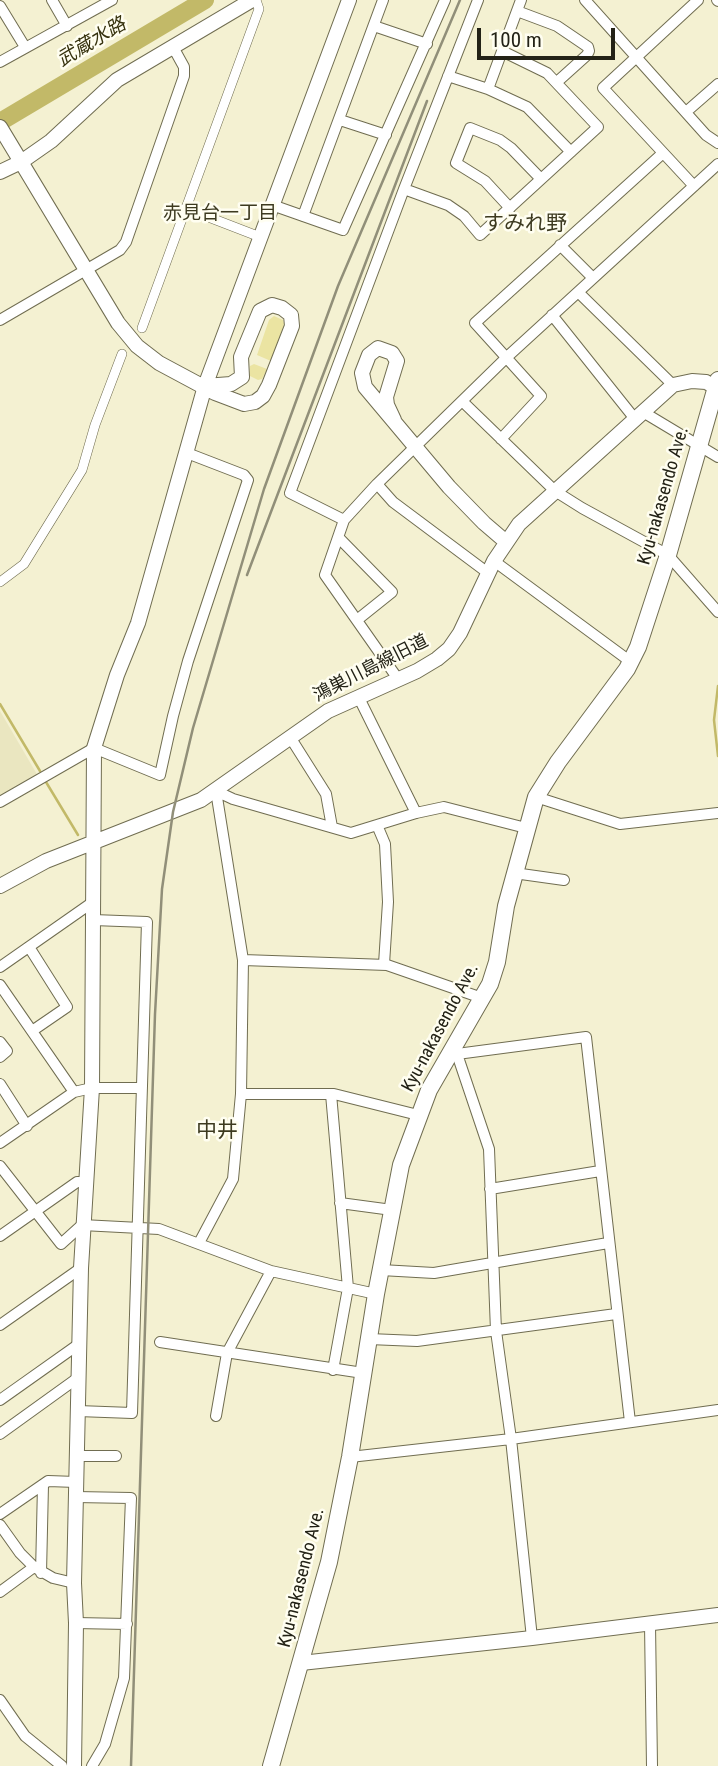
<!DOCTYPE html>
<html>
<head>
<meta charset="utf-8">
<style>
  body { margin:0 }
  #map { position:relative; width:718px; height:1766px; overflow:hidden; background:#f4f1d2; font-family:"Roboto Condensed",sans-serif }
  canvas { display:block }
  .scale { position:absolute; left:477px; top:28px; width:138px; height:32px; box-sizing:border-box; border:4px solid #232216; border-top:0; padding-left:9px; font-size:21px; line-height:24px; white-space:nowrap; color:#232216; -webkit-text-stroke:5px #fffef1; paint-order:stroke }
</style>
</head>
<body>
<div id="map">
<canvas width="718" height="1766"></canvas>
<div class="scale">100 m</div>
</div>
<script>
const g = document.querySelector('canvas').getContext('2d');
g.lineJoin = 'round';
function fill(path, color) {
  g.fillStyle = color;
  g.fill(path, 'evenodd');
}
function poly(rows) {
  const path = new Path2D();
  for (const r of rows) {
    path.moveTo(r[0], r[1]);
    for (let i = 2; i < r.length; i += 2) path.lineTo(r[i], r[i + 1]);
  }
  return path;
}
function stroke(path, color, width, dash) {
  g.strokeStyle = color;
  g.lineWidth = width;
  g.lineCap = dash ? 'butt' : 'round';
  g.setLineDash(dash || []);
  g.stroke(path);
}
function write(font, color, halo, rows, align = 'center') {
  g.font = font + ' "Roboto Condensed","Noto Sans JP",sans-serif';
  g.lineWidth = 5;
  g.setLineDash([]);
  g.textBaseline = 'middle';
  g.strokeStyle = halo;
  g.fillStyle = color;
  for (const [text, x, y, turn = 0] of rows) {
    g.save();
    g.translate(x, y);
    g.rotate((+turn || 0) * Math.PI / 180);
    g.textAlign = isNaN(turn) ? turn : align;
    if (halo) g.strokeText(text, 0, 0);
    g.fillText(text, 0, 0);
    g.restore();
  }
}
fill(poly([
  [0,711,38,776,0,797]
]), '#eae6c0');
fill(poly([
  [274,316,283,320,284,324,271,361,257,355,269,320],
  [254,364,267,369,262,379,258,380,250,376,250,366]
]), '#ebe4a2');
stroke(poly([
  [718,686,714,720,718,756],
  [0,704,40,771],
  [46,782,78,835]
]), '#c2b968', 2.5);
stroke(poly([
  [0,122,205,0]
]), '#c2b968', 18);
const pedestrian = poly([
  [185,208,255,235],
  [142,328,259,9,256,0],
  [0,582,24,564,82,470,95,425,122,354]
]);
const minor = poly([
  [52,0,67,26],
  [585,0,706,135,718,143],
  [717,0,718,1],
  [0,6,25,47],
  [517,11,557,26,588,47,589,51,587,55,557,82],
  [374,26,427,44],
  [0,62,112,0],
  [448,76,488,89,527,107,571,152],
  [488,89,521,0],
  [686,112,718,84],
  [340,120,386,135],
  [694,186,603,88,698,0],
  [404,189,448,205,464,216,480,235,598,127,547,73,502,51],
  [272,205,343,230,445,0],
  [510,208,485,181,456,163,470,128,500,140,511,148,541,179],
  [303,216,383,0],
  [560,245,593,278],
  [578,292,673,385],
  [552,315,635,419],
  [0,320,120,250,126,242,184,76,184,67,173,47],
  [462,401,555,491,582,508,668,555,718,612],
  [643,412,718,457],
  [501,439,541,396,475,323,663,153],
  [377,484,393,502,488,573],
  [344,520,290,493,404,189,478,0],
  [339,538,392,592,357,620],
  [494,561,631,662],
  [398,679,325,575,344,520,377,484,507,357,718,164],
  [358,696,416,813],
  [290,737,326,794,332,827],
  [216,791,233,799,351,833,416,813,444,807,526,828],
  [536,797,620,824,718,813],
  [0,802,94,748,160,775,173,716,188,661,248,480,244,475,187,453],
  [377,825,385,844,388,902,384,964],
  [514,873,564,880],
  [29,947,67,1007,32,1031],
  [243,960,387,965,482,998],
  [0,967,93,902],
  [0,985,74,1092],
  [0,1042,7,1051,0,1057],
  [452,1051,457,1054,489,1149,496,1331,511,1439,532,1638],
  [457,1054,586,1037,630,1422],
  [0,1084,27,1126],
  [241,1094,334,1094,418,1115],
  [331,1094,348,1288,333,1370],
  [0,1143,74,1092,92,1088,142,1088],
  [0,1166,61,1244,82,1225,159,1229,271,1271,376,1294],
  [490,1189,600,1171],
  [340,1203,392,1210],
  [0,1236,77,1182,85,1182],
  [199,1243,233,1179,241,1094,243,960,216,791],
  [381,1270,434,1273,608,1243],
  [0,1325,81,1268],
  [369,1339,417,1341,616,1314],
  [160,1342,363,1373],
  [0,1400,79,1344],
  [78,1411,132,1413,147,922,93,920],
  [216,1416,227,1353,271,1271],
  [0,1434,79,1377],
  [77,1456,116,1456],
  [350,1457,511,1439,718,1410],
  [76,1497,131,1498,124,1678,105,1744,92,1766],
  [0,1514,48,1481,76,1482],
  [0,1525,20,1553,34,1567],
  [41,1573,43,1485],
  [0,1592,34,1567,53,1578,74,1583],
  [76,1623,127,1624],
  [650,1624,652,1766],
  [0,1700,25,1736,62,1766]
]);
const tertiary = poly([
  [0,127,118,323,137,346,159,363,215,393,244,404,255,402,263,396,269,385,292,326,291,315,282,308,272,305,260,311,241,357,242,377,231,384,205,386],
  [0,172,21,162,51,141,117,80,252,0],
  [394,420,387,405,386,397,397,361,392,353,378,348,369,355,362,373,365,387,449,487,484,523,505,541],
  [0,886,46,861,201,800,328,711,417,671,437,659,449,649,460,633,494,561,519,524,673,385,692,381,706,382,715,387],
  [301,1663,532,1638,718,1615],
  [74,1766,76,1623,74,1583,81,1268,92,1088,94,748,117,675,138,623,205,386,349,0]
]);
const secondary = poly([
  [271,1766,329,1562,350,1457,376,1294,401,1165,429,1090,490,984,497,962,506,906,536,797,558,762,627,669,638,647,668,555,718,380]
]);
stroke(pedestrian, '#706d51', 10);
stroke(minor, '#706d51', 12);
stroke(tertiary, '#706d51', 16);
stroke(secondary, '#706d51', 18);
stroke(pedestrian, '#fff', 9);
stroke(minor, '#fff', 10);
stroke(tertiary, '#fff', 14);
stroke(secondary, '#fff', 16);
stroke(poly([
  [247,575,427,101],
  [131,1766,155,1014,162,889,173,812,193,728,264,489,338,286,460,0]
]), '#918f79', 2.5);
write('18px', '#232216', '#fffef1', [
  ["Kyu-nakasendo Ave.",664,496,-74],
  ["鴻巣川島線旧道",371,669,-27],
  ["Kyu-nakasendo Ave.",441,1028,-62],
  ["Kyu-nakasendo Ave.",302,1578,-76]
]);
write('italic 19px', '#36320e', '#fffef1', [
  ["武蔵水路",92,43,-31]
]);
write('19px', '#3d3a20', '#fffef1', [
  ["赤見台一丁目",220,214]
]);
write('21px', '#3d3a20', '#fffef1', [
  ["すみれ野",525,225],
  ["中井",217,1132]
]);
</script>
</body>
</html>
